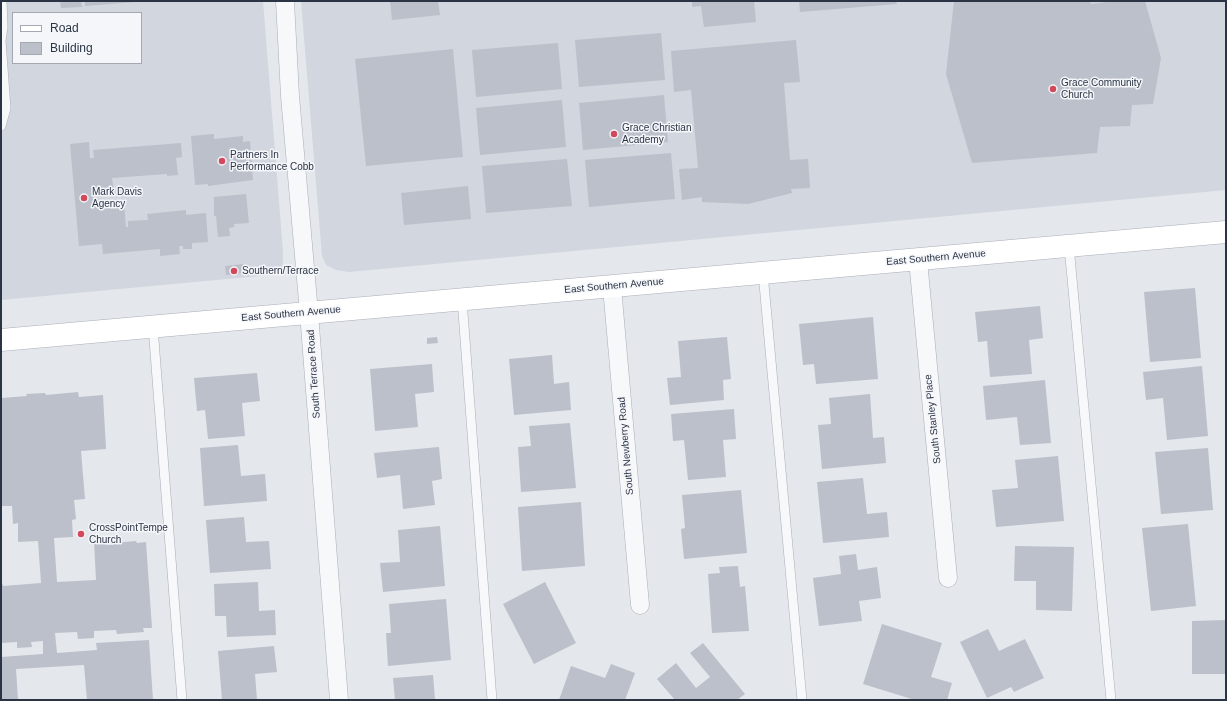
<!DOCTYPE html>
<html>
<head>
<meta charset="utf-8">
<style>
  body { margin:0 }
  #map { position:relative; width:1227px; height:701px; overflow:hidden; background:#e4e7ec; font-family:Helvetica,sans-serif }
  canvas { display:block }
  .frame { position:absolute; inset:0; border:2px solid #2b3445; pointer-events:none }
  .legend { position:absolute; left:12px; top:12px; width:130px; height:52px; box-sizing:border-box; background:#f4f6f9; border:1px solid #a4a8b1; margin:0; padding:5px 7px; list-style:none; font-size:12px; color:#2b3445 }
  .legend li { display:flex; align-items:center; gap:8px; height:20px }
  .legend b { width:20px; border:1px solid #a4a8b1 }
</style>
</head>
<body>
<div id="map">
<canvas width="1227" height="701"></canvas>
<div class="frame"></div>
<ul class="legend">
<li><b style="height:5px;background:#fff"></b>Road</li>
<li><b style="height:11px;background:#bbc0ca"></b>Building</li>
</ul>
</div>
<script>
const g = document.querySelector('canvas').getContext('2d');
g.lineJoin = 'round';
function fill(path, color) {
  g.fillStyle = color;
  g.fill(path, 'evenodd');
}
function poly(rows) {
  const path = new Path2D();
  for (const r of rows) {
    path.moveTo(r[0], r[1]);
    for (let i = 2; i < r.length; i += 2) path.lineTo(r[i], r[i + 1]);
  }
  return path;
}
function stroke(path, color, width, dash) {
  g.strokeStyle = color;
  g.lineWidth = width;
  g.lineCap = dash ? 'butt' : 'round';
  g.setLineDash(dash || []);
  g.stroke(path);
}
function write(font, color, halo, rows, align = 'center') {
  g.font = font + ' Helvetica,sans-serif';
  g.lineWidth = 3;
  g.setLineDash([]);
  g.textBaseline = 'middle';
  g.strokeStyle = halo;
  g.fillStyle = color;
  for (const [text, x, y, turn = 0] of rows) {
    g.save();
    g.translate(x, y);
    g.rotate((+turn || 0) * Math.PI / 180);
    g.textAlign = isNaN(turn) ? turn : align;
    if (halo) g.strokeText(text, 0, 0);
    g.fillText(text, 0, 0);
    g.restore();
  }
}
fill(poly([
  [1,1,263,1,283,252,283,264,280,270,270,275,1,300],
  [13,13,141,13,141,63,13,63],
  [301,1,1226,1,1226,190,349,272,336,270,326,265,322,256]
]), '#d2d6de');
fill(poly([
  [60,1,81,1,82,7,61,8],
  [85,1,136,1,136,2,85,6],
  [390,1,438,1,440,15,392,20],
  [692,1,754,1,756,22,704,27,701,6,692,7],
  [799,1,896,1,897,4,800,12],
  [954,1,1090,1,1091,4,1115,1,1145,1,1161,58,1153,104,1132,105,1130,126,1100,127,1097,153,972,163,946,74],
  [661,33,665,80,579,87,575,40],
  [796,40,800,82,784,83,790,160,808,159,810,188,791,189,792,193,748,204,702,202,702,197,682,200,679,169,698,168,691,90,674,92,671,51],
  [558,43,562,89,476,97,472,50],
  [453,49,463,157,366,166,355,59],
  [664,95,668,142,583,150,579,103],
  [562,100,566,147,480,155,476,108],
  [214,134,214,139,243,136,243,142,250,141,253,180,208,186,208,184,195,185,191,136],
  [89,142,90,158,94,158,93,150,181,143,182,157,176,158,178,175,167,176,167,174,112,178,114,192,92,194,94,205,124,203,126,227,128,227,128,221,148,220,147,214,186,210,186,215,206,213,208,242,192,243,192,249,183,249,183,246,179,246,180,254,160,256,160,249,103,254,102,244,79,246,70,144],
  [671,153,675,199,589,207,585,160],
  [567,159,572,206,486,213,482,166],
  [468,186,471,219,404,225,401,193],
  [246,194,249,223,234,224,234,227,229,228,230,236,218,237,216,216,214,216,214,197],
  [243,264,244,273,226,275,225,266],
  [1195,288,1201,358,1150,362,1144,292],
  [1040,306,1043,338,1029,340,1032,374,990,377,987,341,978,342,975,312],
  [873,317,878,379,816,384,814,364,803,365,799,324],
  [437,337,438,343,427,344,427,338],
  [727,337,731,379,723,380,724,400,670,405,667,378,681,377,678,341],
  [552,355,554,384,569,382,571,410,514,415,509,359],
  [432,364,434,392,415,394,418,427,375,431,370,369],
  [1202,366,1208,436,1167,440,1163,398,1146,400,1143,372],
  [257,373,260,401,242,403,245,436,208,439,205,410,197,411,194,378],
  [1045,380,1051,443,1020,445,1017,417,986,420,983,386],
  [78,392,79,397,103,395,106,449,81,451,85,499,74,500,76,519,72,520,73,537,54,538,57,582,96,580,94,541,107,539,108,545,113,545,113,543,136,541,137,543,146,542,152,628,143,628,144,632,117,634,116,630,94,631,94,638,78,639,77,632,55,633,57,653,97,650,96,643,149,640,153,700,87,700,84,665,16,669,18,700,1,700,1,657,43,654,43,641,31,642,32,647,17,648,17,642,1,643,1,579,3,586,41,583,38,541,18,542,18,523,13,524,12,506,1,506,1,398,27,396,26,394,45,393,46,395],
  [870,394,873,438,884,437,886,463,822,469,818,425,831,424,829,398],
  [734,409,736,439,723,440,726,477,688,480,684,440,673,441,671,414],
  [570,423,576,488,521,492,518,447,531,446,529,426],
  [238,445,241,476,265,474,267,501,204,506,200,448],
  [439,447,442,479,432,481,435,505,403,509,400,475,377,478,374,453],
  [1208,448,1213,510,1161,514,1155,452],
  [1058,456,1064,521,996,527,992,490,1018,488,1015,460],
  [863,478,867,514,887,512,889,537,823,543,817,482],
  [741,490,747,553,684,559,681,529,685,528,682,495],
  [581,502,585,566,522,571,518,507],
  [244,517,246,542,269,541,271,569,210,573,206,520],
  [1188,524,1196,606,1151,611,1142,528],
  [440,526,445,586,383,592,380,563,400,562,398,530],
  [1015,546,1074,547,1072,611,1036,610,1036,581,1014,581],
  [856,554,858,570,877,567,881,598,859,601,862,621,819,626,813,578,841,574,839,556],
  [738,566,740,587,745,586,749,631,712,633,708,574,720,573,719,567],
  [258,582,259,611,275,610,276,635,227,637,226,616,215,616,214,584],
  [545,582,576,643,534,664,503,604],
  [446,599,451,660,388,666,386,633,391,633,389,604],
  [1226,620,1226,674,1192,674,1192,621],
  [882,624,942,643,931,677,952,683,947,700,915,700,863,684],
  [988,629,999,651,1025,639,1044,678,1014,692,1011,687,987,698,960,642],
  [703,643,745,694,737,700,675,700,657,679,676,663,696,688,710,677,690,653],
  [274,646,277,672,255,674,257,700,222,700,218,651],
  [611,664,635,673,625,700,559,700,571,666,605,678],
  [433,675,435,700,395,700,393,678]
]), '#bbc0ca');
const service = poly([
  [1,126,6,108,1,41,3,27,2,1],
  [1069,246,1111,700],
  [763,273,802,700],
  [462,299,492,700],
  [153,327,182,700]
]);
const minor = poly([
  [285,1,290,96,309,313,339,700],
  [918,260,948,578],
  [612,287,640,605]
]);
const secondary = poly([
  [1,340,1226,232]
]);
stroke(service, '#a9aeb7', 10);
stroke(minor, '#a9aeb7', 19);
stroke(secondary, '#a9aeb7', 23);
stroke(service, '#f7f8fa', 9);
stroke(minor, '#f7f8fa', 18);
stroke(secondary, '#fff', 22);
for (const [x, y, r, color] of [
  [1053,89,4,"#d1495b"],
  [614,134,4,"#d1495b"],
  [222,161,4,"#d1495b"],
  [84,198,4,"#d1495b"],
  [234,271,4,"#d1495b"],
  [81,534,4,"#d1495b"]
]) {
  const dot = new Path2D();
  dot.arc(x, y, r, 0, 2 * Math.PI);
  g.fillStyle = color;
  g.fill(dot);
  stroke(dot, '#f4f6f9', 1.5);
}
write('10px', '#2b3445', '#f4f6f9', [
  ["Grace Community",1061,83],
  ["Church",1061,95],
  ["Grace Christian",622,128],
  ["Academy",622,140],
  ["Partners In",230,155],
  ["Performance Cobb",230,167],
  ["Mark Davis",92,192],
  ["Agency",92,204],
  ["Southern/Terrace",242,271],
  ["CrossPointTempe",89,528],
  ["Church",89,540]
], 'left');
write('10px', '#2b3445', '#f4f6f9', [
  ["East Southern Avenue",936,258,-5],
  ["East Southern Avenue",614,286,-5],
  ["East Southern Avenue",291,314,-5],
  ["South Terrace Road",314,374,-94],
  ["South Stanley Place",933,419,-96],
  ["South Newberry Road",626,446,-95]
]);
</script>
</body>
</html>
